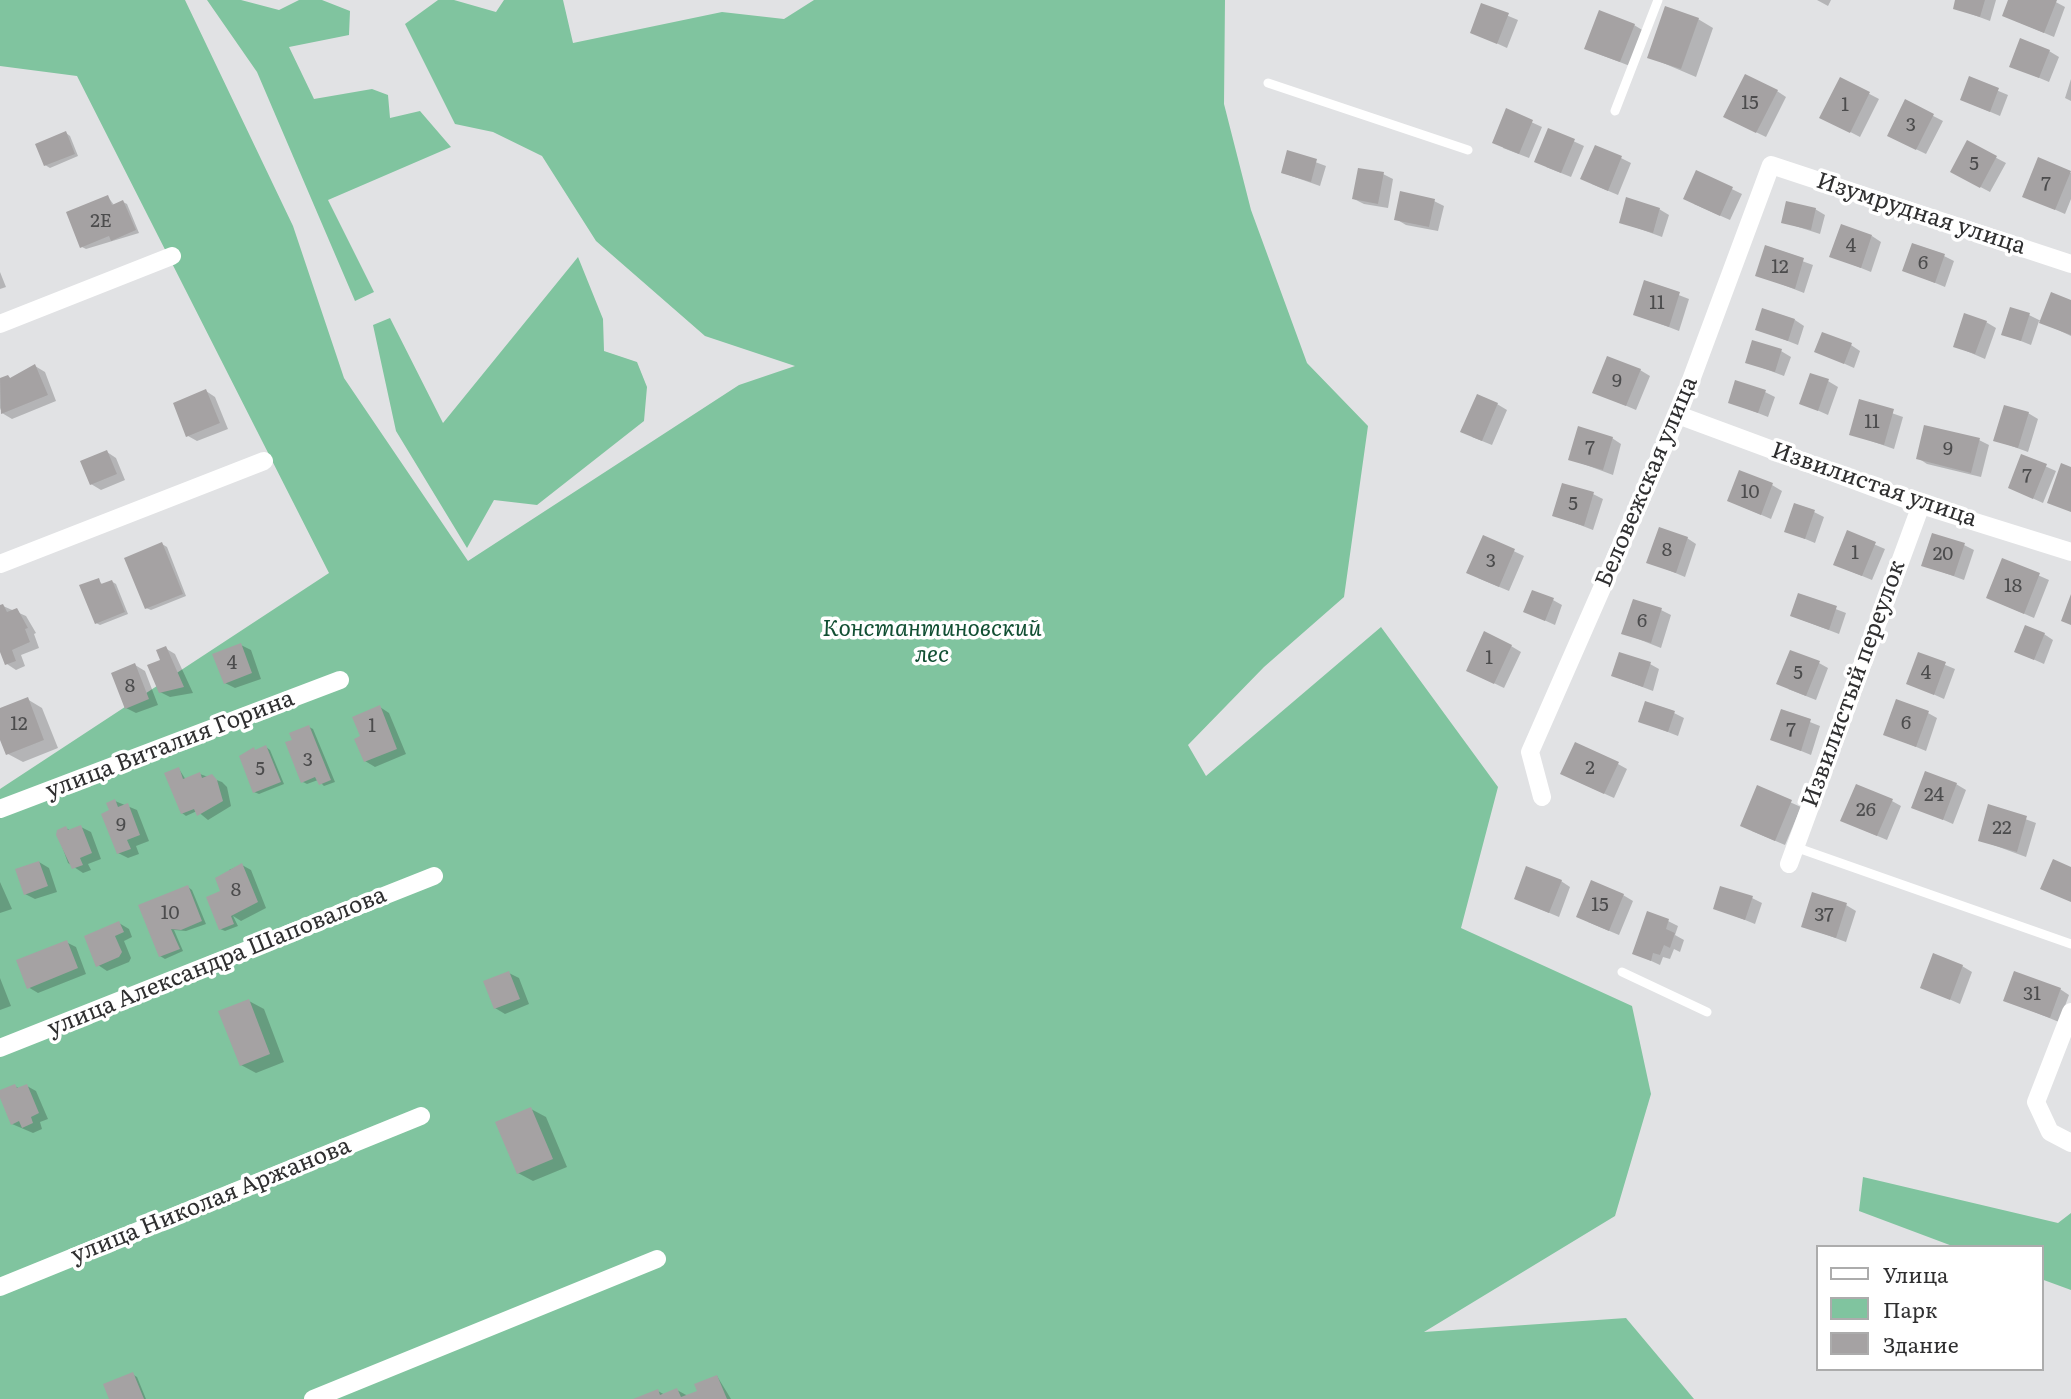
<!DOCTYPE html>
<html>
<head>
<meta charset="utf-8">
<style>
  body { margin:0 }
  #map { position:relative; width:2071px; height:1399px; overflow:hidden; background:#e1e2e4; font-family:Literata,serif }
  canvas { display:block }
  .legend { position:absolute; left:1816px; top:1245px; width:228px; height:126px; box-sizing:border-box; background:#fff; border:2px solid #acacac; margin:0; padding:9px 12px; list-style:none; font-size:21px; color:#2f2f30 }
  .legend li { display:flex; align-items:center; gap:14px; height:35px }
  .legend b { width:35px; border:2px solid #acacac }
</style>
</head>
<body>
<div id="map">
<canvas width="2071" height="1399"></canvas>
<ul class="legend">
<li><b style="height:9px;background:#fff"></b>Улица</li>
<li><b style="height:19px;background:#80c49f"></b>Парк</li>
<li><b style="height:19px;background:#a5a2a3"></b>Здание</li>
</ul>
</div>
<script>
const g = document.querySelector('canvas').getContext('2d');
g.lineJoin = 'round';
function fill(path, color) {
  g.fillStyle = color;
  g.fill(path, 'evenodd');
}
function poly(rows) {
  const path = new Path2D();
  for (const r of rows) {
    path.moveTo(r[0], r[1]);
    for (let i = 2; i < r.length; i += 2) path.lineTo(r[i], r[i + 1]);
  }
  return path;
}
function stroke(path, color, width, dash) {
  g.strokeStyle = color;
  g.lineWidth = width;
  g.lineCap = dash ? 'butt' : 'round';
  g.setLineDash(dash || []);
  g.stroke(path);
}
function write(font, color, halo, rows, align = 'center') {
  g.font = font + ' Literata,serif';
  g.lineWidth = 7;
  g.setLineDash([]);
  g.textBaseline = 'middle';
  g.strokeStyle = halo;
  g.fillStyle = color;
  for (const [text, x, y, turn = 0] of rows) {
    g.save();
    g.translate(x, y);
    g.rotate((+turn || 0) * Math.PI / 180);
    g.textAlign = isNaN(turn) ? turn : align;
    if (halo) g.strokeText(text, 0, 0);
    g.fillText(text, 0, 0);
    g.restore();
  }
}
fill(poly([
  [0,0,185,0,293,226,344,378,468,561,739,385,795,366,705,336,596,241,542,156,493,132,455,124,405,24,438,0,454,0,496,12,504,0,563,0,573,43,722,12,784,19,814,0,1225,0,1224,104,1251,210,1307,363,1368,426,1344,597,1264,667,1188,745,1206,776,1381,627,1498,787,1461,928,1632,1006,1651,1094,1615,1216,1424,1332,1626,1318,1694,1399,0,1399,0,789,329,573,77,76,0,66],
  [207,0,241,0,279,10,299,0,322,0,350,11,349,35,289,47,314,99,372,89,388,95,390,118,420,111,451,147,328,200,374,292,355,301,257,72],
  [578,257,603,319,604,351,637,362,647,387,644,421,537,505,494,500,467,548,396,431,373,325,390,318,443,423],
  [1863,1177,2058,1223,2071,1213,2071,1290,2041,1279,2041,1247,1955,1247,1859,1211]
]), '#80c49f');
fill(poly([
  [1817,0,1831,0,1828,6],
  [1957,0,1996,0,1990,21,1955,8],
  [2010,0,2052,0,2065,7,2054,37,2004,16],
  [1482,5,1518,20,1507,48,1472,32],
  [1698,19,1713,28,1696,77,1649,57],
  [1634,25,1644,31,1630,66,1596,53],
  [2049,51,2059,57,2049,82,2011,66],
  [1841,79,1879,99,1860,137,1831,122],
  [1970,79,2008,95,2000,116,1962,100],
  [2071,79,2071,101,2065,98],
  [1777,91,1786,97,1766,137,1735,122],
  [1906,102,1943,121,1926,154,1899,141],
  [1507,111,1542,127,1529,158,1503,148],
  [1549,130,1584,146,1571,177,1546,167],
  [66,133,70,136,78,156,50,168,45,165],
  [1968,143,2006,163,1990,192,1952,172],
  [1288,152,1326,166,1320,186,1283,173],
  [1621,158,1631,163,1618,195,1592,184],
  [2039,159,2071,173,2071,199,2065,214,2024,196],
  [1697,172,1742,194,1730,220,1694,204],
  [1383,174,1393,179,1388,208,1364,204,1354,199],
  [108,197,114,205,123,202,127,204,139,233,86,249,82,247],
  [1434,201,1444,206,1438,231,1406,225,1396,219],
  [1659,209,1669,215,1662,237,1621,222],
  [1815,209,1825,215,1820,234,1783,222],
  [1872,236,1881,242,1871,272,1831,256],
  [1766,248,1813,265,1804,293,1758,275],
  [1944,256,1954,261,1945,287,1904,270],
  [0,272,6,287,0,289],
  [1645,282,1689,299,1679,331,1635,314],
  [2071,301,2071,336,2039,321,2031,345,2003,334,2029,315,2041,321],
  [1795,320,1804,326,1798,345,1757,329],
  [1986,322,1996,328,1985,359,1955,346],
  [1851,345,1860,351,1854,368,1816,351],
  [1781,351,1791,357,1784,376,1747,362],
  [35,366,45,372,56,401,12,419,2,413,0,408,0,380,8,377,12,379],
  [1640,370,1650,376,1636,410,1594,392],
  [1828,381,1838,387,1828,415,1801,403],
  [206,391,215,397,228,429,197,441,188,436],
  [1765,392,1775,397,1768,417,1730,402],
  [1860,402,1903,417,1894,449,1851,434],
  [1497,404,1507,410,1492,445,1472,437],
  [2028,413,2038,419,2028,452,1995,440],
  [1612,438,1621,444,1613,475,1570,459],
  [1979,440,1989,445,1981,477,1927,464,1918,458],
  [107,452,116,458,125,480,101,490,91,484],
  [2022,456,2056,471,2043,503,2010,488],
  [1772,485,1782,491,1771,519,1729,501],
  [1593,494,1603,499,1593,530,1554,515],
  [1814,512,1824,517,1815,543,1786,531],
  [1848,533,1885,549,1872,580,1845,569],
  [1484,537,1524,556,1509,591,1478,578],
  [1687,538,1696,544,1685,577,1649,562],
  [162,544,167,547,186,596,151,610,146,608],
  [1964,545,1974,550,1964,580,1923,565],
  [2003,560,2049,580,2034,618,1988,598],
  [98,580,103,585,111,581,116,584,128,614,100,625,96,623],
  [1799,595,1846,613,1839,634,1792,616],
  [1553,600,1562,605,1555,625,1526,612],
  [3,606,26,616,36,633,34,634,39,648,21,655,25,666,16,670,7,664,0,647,0,607],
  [1661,610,1671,615,1661,648,1623,633],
  [2044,634,2053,640,2044,664,2026,656],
  [241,645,251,650,261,679,235,688,225,683],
  [1511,646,1521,652,1504,688,1477,675],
  [165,648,175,654,193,693,170,697,160,692],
  [1919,654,1955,669,1944,699,1908,683],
  [1819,663,1828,668,1816,700,1788,689],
  [1650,664,1659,669,1653,691,1613,676],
  [135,665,145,671,158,705,136,713,126,708],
  [27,699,42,708,58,748,23,762,8,754,0,735,0,710],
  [380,707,389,713,406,754,375,767,365,761],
  [1782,711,1820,726,1811,755,1772,739],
  [1674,713,1684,718,1678,736,1640,721],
  [1928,713,1937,718,1926,751,1885,734],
  [309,727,313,729,335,782,324,786,318,780,307,784,303,782,294,741],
  [266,747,270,750,284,784,259,794,254,792],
  [1618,764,1627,769,1614,798,1572,779],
  [179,769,186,780,200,774,222,782,227,787,231,806,208,820,197,811,186,816,182,813],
  [1956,784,1966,790,1953,824,1914,807],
  [1758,788,1801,807,1785,845,1752,831],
  [115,801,137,810,149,841,136,846,139,854,128,858,118,853],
  [1892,801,1901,806,1887,840,1852,825],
  [1990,806,2036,823,2026,857,1980,840],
  [81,827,91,832,101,859,88,864,91,870,83,873,68,863,58,835,66,828,71,831],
  [39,862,49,868,57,892,35,899,25,894],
  [242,865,251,870,266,908,241,921,233,916,238,926,225,931,220,929,223,892,231,874,229,870],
  [1561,881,1570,887,1559,917,1516,899],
  [0,882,12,909,0,913],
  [188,887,192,890,206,924,186,931,174,930,183,951,165,959,160,956,140,906],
  [1623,895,1633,901,1619,935,1588,922],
  [1752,898,1762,903,1755,924,1715,908],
  [1846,905,1856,911,1846,942,1803,926],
  [1668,921,1678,926,1675,935,1684,940,1680,952,1674,949,1670,959,1663,957,1660,965,1634,953],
  [119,923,129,929,132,937,124,941,131,958,129,962,107,971,98,965],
  [66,942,76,947,86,974,38,993,28,987],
  [1962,966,1972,972,1960,1004,1922,987],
  [509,973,519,978,529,1004,505,1014,495,1008],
  [0,978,11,1006,0,1010],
  [2060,989,2069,995,2059,1022,2005,1000],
  [249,1001,264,1009,284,1062,256,1073,241,1065],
  [15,1086,20,1089,27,1086,36,1091,48,1119,40,1122,42,1129,33,1133,12,1124,0,1092],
  [531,1109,546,1117,567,1167,533,1181,518,1173],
  [132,1374,137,1377,146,1399,111,1399],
  [717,1376,731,1399,637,1399,658,1391,665,1395,677,1390,688,1396,699,1392]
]), '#0003');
fill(poly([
  [1955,0,1985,0,1980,17,1953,9],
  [2008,0,2057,0,2044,33,2002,16],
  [1481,3,1509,13,1497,44,1470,33],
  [1665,6,1699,18,1681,69,1647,58],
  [1599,10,1635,24,1620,62,1584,49],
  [2020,38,2050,50,2039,78,2009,67],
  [1745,74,1778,90,1756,133,1723,117],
  [1969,76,1999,88,1990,112,1960,100],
  [1840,77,1870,92,1850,133,1819,118],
  [1905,99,1934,114,1916,150,1887,136],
  [1506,108,1533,120,1519,154,1492,143],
  [1548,128,1575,139,1561,173,1534,162],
  [66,131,75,154,44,166,35,144],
  [1967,140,1997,156,1980,188,1950,172],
  [1595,145,1622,156,1608,191,1580,179],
  [1287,150,1317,159,1311,182,1281,173],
  [2038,157,2071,171,2055,210,2022,197],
  [1358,168,1384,172,1378,204,1352,199],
  [1696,170,1733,187,1720,216,1683,199],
  [1400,191,1435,199,1429,227,1394,220],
  [108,195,112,205,123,200,136,230,111,241,109,236,80,248,66,212],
  [1626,197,1660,208,1653,233,1619,223],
  [1786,201,1816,208,1811,230,1781,223],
  [1841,224,1872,235,1861,268,1829,257],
  [1912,243,1945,254,1935,283,1902,271],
  [1765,245,1804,258,1795,289,1755,276],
  [1644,280,1680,292,1669,327,1633,315],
  [2051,292,2071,300,2071,335,2039,323],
  [2010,307,2030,313,2021,341,2001,335],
  [1762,308,1795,319,1788,341,1755,330],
  [1964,313,1987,321,1975,354,1953,347],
  [1822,332,1852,343,1844,364,1814,352],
  [1752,340,1782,349,1775,372,1745,363],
  [1607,356,1641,369,1626,406,1592,393],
  [35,364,48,395,1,414,0,378,8,375,10,378],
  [1810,373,1829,379,1818,411,1799,404],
  [1735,380,1766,390,1758,413,1728,403],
  [206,389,220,423,186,437,173,403],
  [1477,394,1498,403,1482,441,1460,432],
  [1859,399,1894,409,1884,445,1849,435],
  [2004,405,2029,412,2018,448,1993,441],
  [1924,425,1980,438,1971,473,1916,459],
  [1578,426,1613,437,1603,470,1568,460],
  [107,450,117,474,90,485,80,461],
  [2021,454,2047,464,2033,499,2008,488],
  [2061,463,2071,467,2071,512,2047,503],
  [1739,470,1773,483,1761,515,1727,501],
  [1562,483,1594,492,1584,526,1552,516],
  [1794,503,1815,510,1805,539,1784,532],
  [1659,527,1688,537,1676,573,1646,563],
  [1847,530,1876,542,1862,576,1833,565],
  [1932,533,1965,543,1954,576,1921,566],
  [1483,535,1515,549,1499,587,1466,573],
  [162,542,183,594,145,609,124,558],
  [2002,558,2040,573,2024,614,1986,598],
  [99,578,101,584,112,580,125,612,95,624,79,585],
  [1532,590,1554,598,1545,621,1523,612],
  [1798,593,1837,606,1829,630,1790,616],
  [2071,594,2071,625,2061,621],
  [1633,599,1662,608,1651,643,1621,634],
  [3,604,7,612,17,608,28,628,25,629,30,642,12,650,16,661,5,665,0,652,0,605],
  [2025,625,2045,633,2034,660,2014,652],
  [1484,631,1512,645,1494,684,1466,671],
  [241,643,252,673,224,684,212,654],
  [166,646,184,687,159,693,147,665,160,660,156,650],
  [1790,650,1820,661,1806,696,1776,684],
  [1619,652,1651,662,1643,687,1611,676],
  [1918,652,1946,662,1934,695,1906,684],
  [135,663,149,699,125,709,111,673],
  [28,697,44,740,6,755,0,740,0,708],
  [1896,699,1929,711,1916,747,1883,735],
  [1645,701,1675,711,1668,732,1638,722],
  [380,705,397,749,364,762,354,739,360,736,352,717],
  [1781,709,1811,719,1801,751,1770,740],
  [309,725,331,780,319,785,315,777,301,783,285,742,292,740,289,733],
  [1575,742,1619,762,1604,794,1560,774],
  [266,745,281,782,253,793,239,756,254,747,255,750],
  [179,767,183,779,200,772,202,778,212,774,217,780,223,801,197,816,194,809,181,814,164,773],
  [1925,771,1957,783,1943,820,1911,808],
  [1856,784,1893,799,1877,836,1840,821],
  [1757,785,1792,800,1775,841,1740,826],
  [115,799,118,807,128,803,140,835,127,840,131,849,117,854,101,814,109,810,106,803],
  [1988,804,2027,816,2017,852,1978,841],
  [81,825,92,853,80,858,83,865,72,869,56,835,57,830,66,826,68,830],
  [2053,859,2071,867,2071,902,2040,889],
  [39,861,48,886,24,895,15,869],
  [242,863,258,902,231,916,234,924,219,930,206,897,220,891,215,878],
  [1526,866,1562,880,1549,913,1514,899],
  [1591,880,1624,894,1609,931,1576,917],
  [188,885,202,921,181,930,171,929,180,949,159,957,138,905],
  [1720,886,1753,896,1745,920,1713,909],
  [1812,892,1847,903,1836,938,1801,927],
  [1647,911,1669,919,1666,929,1675,933,1670,948,1664,945,1660,955,1653,953,1651,961,1632,954],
  [119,921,124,932,115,936,122,952,119,957,96,967,84,936],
  [67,940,78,968,27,989,16,960],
  [1933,953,1963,965,1950,1000,1920,988],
  [509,971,520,999,494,1009,483,981],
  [2014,971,2061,988,2050,1018,2003,1001],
  [249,999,270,1054,240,1066,218,1011],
  [15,1084,17,1088,27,1084,39,1113,31,1117,33,1123,22,1128,19,1121,11,1125,0,1098,0,1090],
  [531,1107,553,1159,517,1174,495,1122],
  [133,1372,144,1399,109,1399,103,1384],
  [717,1375,727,1399,633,1399,658,1389,660,1395,677,1388,681,1397,697,1391,694,1384]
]), '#a5a2a3');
stroke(poly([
  [1268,83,1468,150],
  [1615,111,1658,0],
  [1795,847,2071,944],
  [1622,972,1707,1012]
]), '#fff', 9);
stroke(poly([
  [0,324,172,256],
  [1678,415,1921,505,2071,552],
  [0,564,264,461],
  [1542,797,1530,752,1678,415,1771,165,2071,264],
  [0,809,340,680],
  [1789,864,1921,505],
  [2071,1012,2036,1102,2050,1132,2071,1143],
  [0,1048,434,876],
  [0,1287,421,1116],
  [313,1399,657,1259]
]), '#fff', 18);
write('19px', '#4c4c4d', null, [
  ["15",1750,103],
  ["1",1845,105],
  ["3",1911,125],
  ["5",1974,164],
  ["7",2046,184],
  ["2Е",101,221],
  ["4",1851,246],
  ["6",1923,263],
  ["12",1780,267],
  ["11",1657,303],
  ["9",1617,381],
  ["11",1872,422],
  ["7",1590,448],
  ["9",1948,449],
  ["7",2027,476],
  ["10",1750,492],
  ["5",1573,504],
  ["8",1667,550],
  ["1",1855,553],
  ["20",1943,554],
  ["3",1491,561],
  ["18",2013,586],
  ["6",1642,621],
  ["1",1489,658],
  ["4",232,663],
  ["5",1798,673],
  ["4",1926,673],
  ["8",130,686],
  ["6",1906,723],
  ["12",19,724],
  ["1",372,726],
  ["7",1791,730],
  ["3",308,760],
  ["2",1590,768],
  ["5",260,769],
  ["24",1934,795],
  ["26",1866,810],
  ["9",121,825],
  ["22",2002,828],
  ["8",236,890],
  ["15",1600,905],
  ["10",170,913],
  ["37",1824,915],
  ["31",2032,994]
]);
write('23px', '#2f2f30', '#fff', [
  ["Изумрудная улица",1921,214,18],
  ["Беловежская улица",1647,482,-67],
  ["Извилистая улица",1874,485,19],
  ["Извилистый переулок",1854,684,-70],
  ["улица Виталия Горина",170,745,-21],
  ["улица Александра Шаповалова",217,962,-22],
  ["улица Николая Аржанова",211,1201,-22]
]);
write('italic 23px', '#114f33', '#fff', [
  ["Константиновский",932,629],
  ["лес",932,655]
]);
</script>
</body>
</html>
